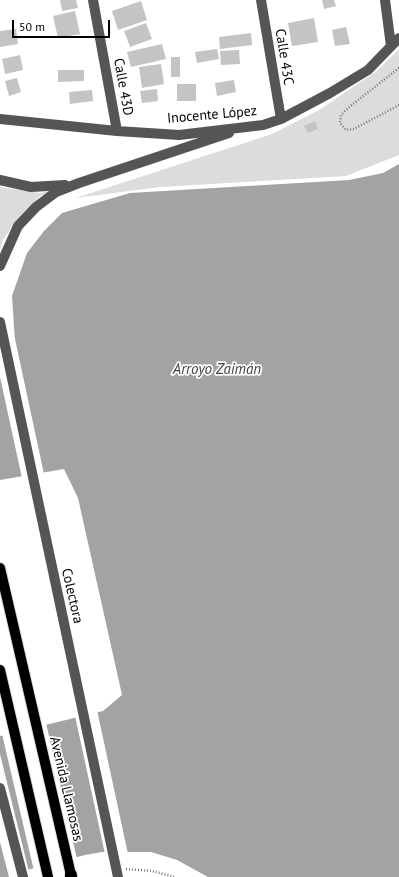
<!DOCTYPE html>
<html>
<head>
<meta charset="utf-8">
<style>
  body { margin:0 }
  #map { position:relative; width:399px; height:877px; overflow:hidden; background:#fff; font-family:"PT Sans",sans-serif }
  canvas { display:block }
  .scale { position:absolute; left:12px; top:20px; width:98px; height:18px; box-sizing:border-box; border:2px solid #000; border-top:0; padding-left:5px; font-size:12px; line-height:14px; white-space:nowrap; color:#000; -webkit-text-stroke:3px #fff; paint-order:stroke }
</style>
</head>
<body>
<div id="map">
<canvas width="399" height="877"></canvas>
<div class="scale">50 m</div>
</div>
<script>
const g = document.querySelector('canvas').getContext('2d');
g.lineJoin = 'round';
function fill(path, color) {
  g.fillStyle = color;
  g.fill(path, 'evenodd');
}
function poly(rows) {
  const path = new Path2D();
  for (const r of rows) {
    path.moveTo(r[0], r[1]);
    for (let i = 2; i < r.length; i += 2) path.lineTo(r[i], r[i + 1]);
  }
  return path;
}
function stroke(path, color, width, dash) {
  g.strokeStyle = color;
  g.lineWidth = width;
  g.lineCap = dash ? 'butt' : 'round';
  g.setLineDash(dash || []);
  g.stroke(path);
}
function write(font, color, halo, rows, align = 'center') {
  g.font = font + ' "PT Sans",sans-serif';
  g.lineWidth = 3.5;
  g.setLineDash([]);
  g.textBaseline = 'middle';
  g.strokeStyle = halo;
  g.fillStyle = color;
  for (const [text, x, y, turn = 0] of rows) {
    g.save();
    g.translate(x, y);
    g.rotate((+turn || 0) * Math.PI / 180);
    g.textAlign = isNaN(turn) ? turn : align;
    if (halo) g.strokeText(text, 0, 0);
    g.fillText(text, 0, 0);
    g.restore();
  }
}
fill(poly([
  [399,49,399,155,346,176,160,187,76,198,272,134,319,110,377,71],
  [0,187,40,193,54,190,40,196,19,217,3,240,0,250]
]), '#dcdcdc');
fill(poly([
  [399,164,399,877,208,877,177,860,151,852,102,852,85,855,23,871,10,877,0,877,0,736,103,711,122,695,78,498,64,469,0,480,0,345,15,342,12,296,27,253,44,231,62,213,130,193,349,180,383,173]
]), '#a3a3a3');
fill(poly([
  [12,325,44,474,22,478,0,377,0,343,13,341],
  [97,710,128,854,105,854,75,716],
  [46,723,77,859,34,871,2,734],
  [0,754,29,872,15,877,9,877,0,842]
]), '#fff');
fill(poly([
  [60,0,76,0,78,8,62,11],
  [322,0,334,0,336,6,324,9],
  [141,1,147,20,118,30,112,11],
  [75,11,80,34,58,38,53,16],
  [314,18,318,42,292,46,288,23],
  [146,23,152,39,130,47,124,31],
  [346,27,350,44,335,46,332,30],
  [16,29,18,44,0,47,0,31],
  [251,33,252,45,220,49,219,37],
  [162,44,166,59,131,67,127,52],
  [217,49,219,59,197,63,195,52],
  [239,50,240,64,221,65,220,51],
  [20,55,23,70,5,74,2,59],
  [171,57,180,57,180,77,171,77],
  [161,64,164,84,142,88,139,67],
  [58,70,84,70,84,81,58,82],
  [17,78,21,92,9,96,5,81],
  [234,80,236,92,217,96,215,83],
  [177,84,196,84,196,101,177,101],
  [157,89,158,101,142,103,140,91],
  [92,90,93,101,70,104,69,92],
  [315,121,318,129,308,133,304,126]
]), '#c4c4c4');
const major = poly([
  [0,568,71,875],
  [0,670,48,877]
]);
const highway = poly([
  [71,875,71,877]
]);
stroke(major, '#dbdbdb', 12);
stroke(highway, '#dbdbdb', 14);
stroke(poly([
  [399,68,348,108,341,115,340,123,346,130,354,129,399,105],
  [126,869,152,871,175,877]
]), '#777', 2.5, [1, 2]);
stroke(poly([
  [93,0,117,131],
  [261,0,281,119],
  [385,0,391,46],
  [0,119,117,131,179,135,263,125,281,119,330,93,368,70,399,38],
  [0,180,31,187,65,185],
  [0,266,18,226,36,207,56,192,79,183,229,133],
  [0,322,118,877],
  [0,788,23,877]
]), '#555', 10);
stroke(major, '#000', 10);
stroke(highway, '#000', 12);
write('14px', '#000', '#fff', [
  ["Calle 43C",284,57,81],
  ["Calle 43D",123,87,80],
  ["Inocente López",212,115,-5],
  ["Colectora",72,596,77],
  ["Avenida Llamosas",66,789,77]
]);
write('italic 15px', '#444', '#fff', [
  ["Arroyo Zaimán",217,370]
]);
</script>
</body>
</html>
